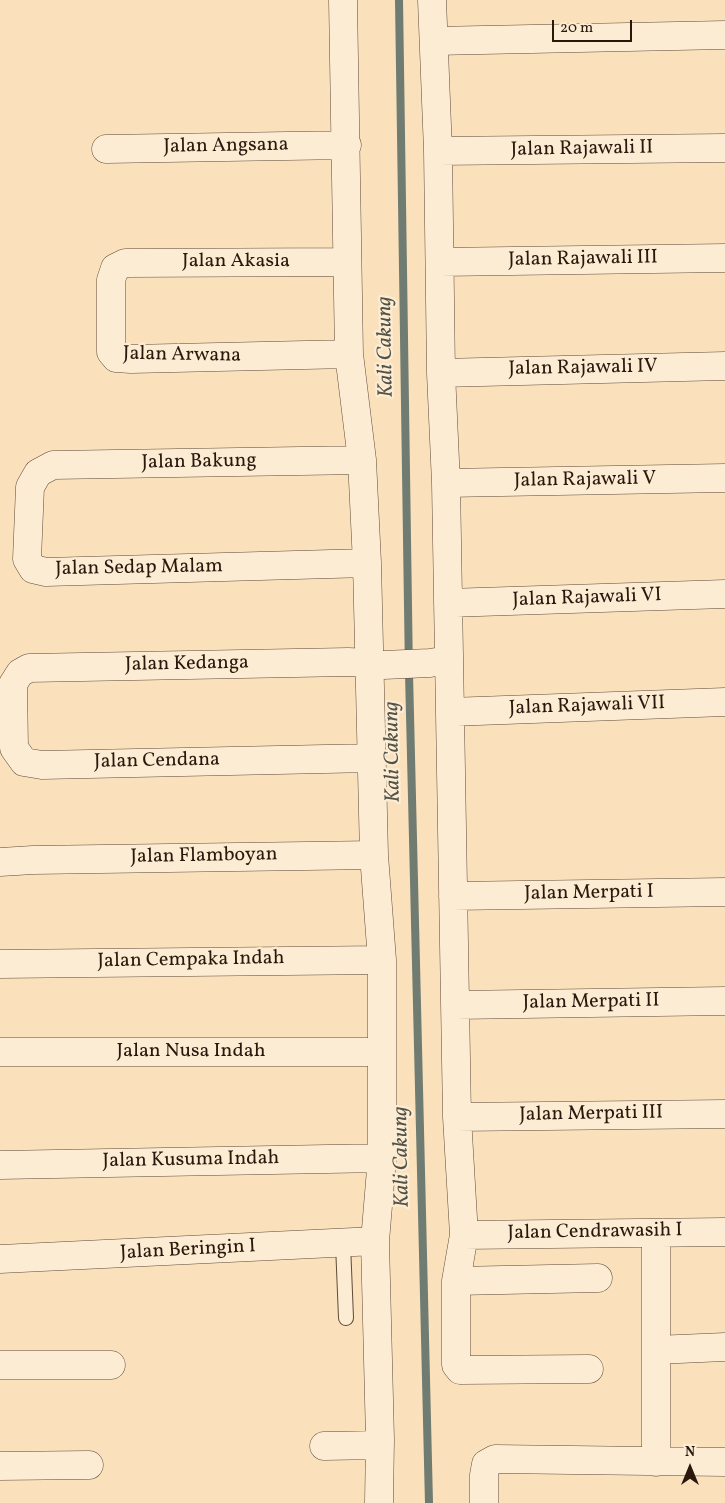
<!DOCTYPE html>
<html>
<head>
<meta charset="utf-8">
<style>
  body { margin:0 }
  #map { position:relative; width:725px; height:1503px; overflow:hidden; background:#fae1bc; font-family:Vollkorn,serif }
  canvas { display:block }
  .north { position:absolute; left:665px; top:1443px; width:50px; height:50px; -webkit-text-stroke:4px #fcecd3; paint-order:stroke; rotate:0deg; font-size:14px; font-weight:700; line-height:20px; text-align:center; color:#2a180d }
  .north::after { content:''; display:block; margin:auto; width:18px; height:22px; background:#2a180d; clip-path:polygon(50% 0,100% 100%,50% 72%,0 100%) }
  .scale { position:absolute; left:552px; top:20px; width:80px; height:22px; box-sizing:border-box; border:2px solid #2a180d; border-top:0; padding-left:6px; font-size:15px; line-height:18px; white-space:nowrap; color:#2a180d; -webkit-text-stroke:4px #fcecd3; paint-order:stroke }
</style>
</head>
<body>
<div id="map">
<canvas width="725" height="1503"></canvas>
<div class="north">N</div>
<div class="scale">20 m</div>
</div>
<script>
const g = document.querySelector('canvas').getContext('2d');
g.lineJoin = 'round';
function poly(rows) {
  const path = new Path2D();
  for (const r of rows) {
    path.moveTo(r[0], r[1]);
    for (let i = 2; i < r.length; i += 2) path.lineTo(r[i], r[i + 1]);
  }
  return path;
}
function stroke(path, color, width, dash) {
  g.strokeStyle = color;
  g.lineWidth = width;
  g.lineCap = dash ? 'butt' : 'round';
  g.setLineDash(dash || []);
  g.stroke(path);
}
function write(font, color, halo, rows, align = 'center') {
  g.font = font + ' Vollkorn,serif';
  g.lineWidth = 4.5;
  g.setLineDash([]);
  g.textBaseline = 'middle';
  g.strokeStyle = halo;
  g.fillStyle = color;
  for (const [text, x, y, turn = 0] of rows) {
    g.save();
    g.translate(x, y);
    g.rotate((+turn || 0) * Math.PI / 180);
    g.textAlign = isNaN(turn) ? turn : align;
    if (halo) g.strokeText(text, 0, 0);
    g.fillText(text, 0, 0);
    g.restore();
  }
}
stroke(poly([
  [399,0,409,673,429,1503]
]), '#707b71', 8);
const service = poly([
  [343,1244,346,1318]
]);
const minor = poly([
  [343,0,349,354,362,460,367,563,374,855,382,960,382,1158,375,1241,380,1439,379,1503],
  [432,0,438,151,441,373,446,483,457,1117,464,1235,456,1281,456,1365,460,1370,589,1369],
  [434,41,725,35],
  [106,149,347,145],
  [438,151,725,148],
  [347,262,125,263,115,268,111,280,111,352,116,358,131,359,349,354],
  [440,262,725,258],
  [441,373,725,366],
  [362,460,53,465,38,473,30,487,27,559,33,569,46,572,367,563],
  [446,483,725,478],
  [448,603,725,594],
  [450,712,725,702],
  [372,758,42,765,24,762,14,748,13,684,20,673,29,668,348,662,369,663,383,665,430,663,448,660],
  [0,862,33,860,374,855],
  [453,896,725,892],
  [0,964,382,960],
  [456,1005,725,1001],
  [0,1052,381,1052],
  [457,1117,725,1114],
  [0,1165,382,1158],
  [656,1233,656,1462],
  [464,1235,725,1232],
  [0,1259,375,1241],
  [456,1281,598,1278],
  [656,1350,725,1347],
  [0,1365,111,1365],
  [324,1446,380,1445],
  [0,1466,89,1465],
  [484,1503,484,1475,486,1464,495,1459,725,1462]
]);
stroke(service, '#5e4a39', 16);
stroke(minor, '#5e4a39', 29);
stroke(service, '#fcecd3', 14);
stroke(minor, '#fcecd3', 28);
write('20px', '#2a180d', '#fcecd3', [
  ["Jalan Angsana",226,147,-1],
  ["Jalan Rajawali II",582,150,-1],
  ["Jalan Rajawali III",583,260,-1],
  ["Jalan Akasia",236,262],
  ["Jalan Arwana",182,356,1],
  ["Jalan Rajawali IV",583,369,-1],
  ["Jalan Bakung",199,463,-1],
  ["Jalan Rajawali V",585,481,-1],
  ["Jalan Sedap Malam",139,569,-1],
  ["Jalan Rajawali VI",587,599,-2],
  ["Jalan Kedanga",187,665,-1],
  ["Jalan Rajawali VII",587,707,-2],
  ["Jalan Cendana",157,762,-1],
  ["Jalan Flamboyan",204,857,-1],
  ["Jalan Merpati I",589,894,-1],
  ["Jalan Cempaka Indah",191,961,-1],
  ["Jalan Merpati II",591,1003,-1],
  ["Jalan Nusa Indah",191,1052],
  ["Jalan Merpati III",591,1115,-1],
  ["Jalan Kusuma Indah",191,1161,-1],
  ["Jalan Cendrawasih I",595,1233,-1],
  ["Jalan Beringin I",188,1251,-3]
]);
write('italic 21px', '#535247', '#fcecd3', [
  ["Kali Cakung",387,347,-91],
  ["Kali Cakung",394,752,-91],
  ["Kali Cakung",403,1157,-91]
]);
</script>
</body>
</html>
